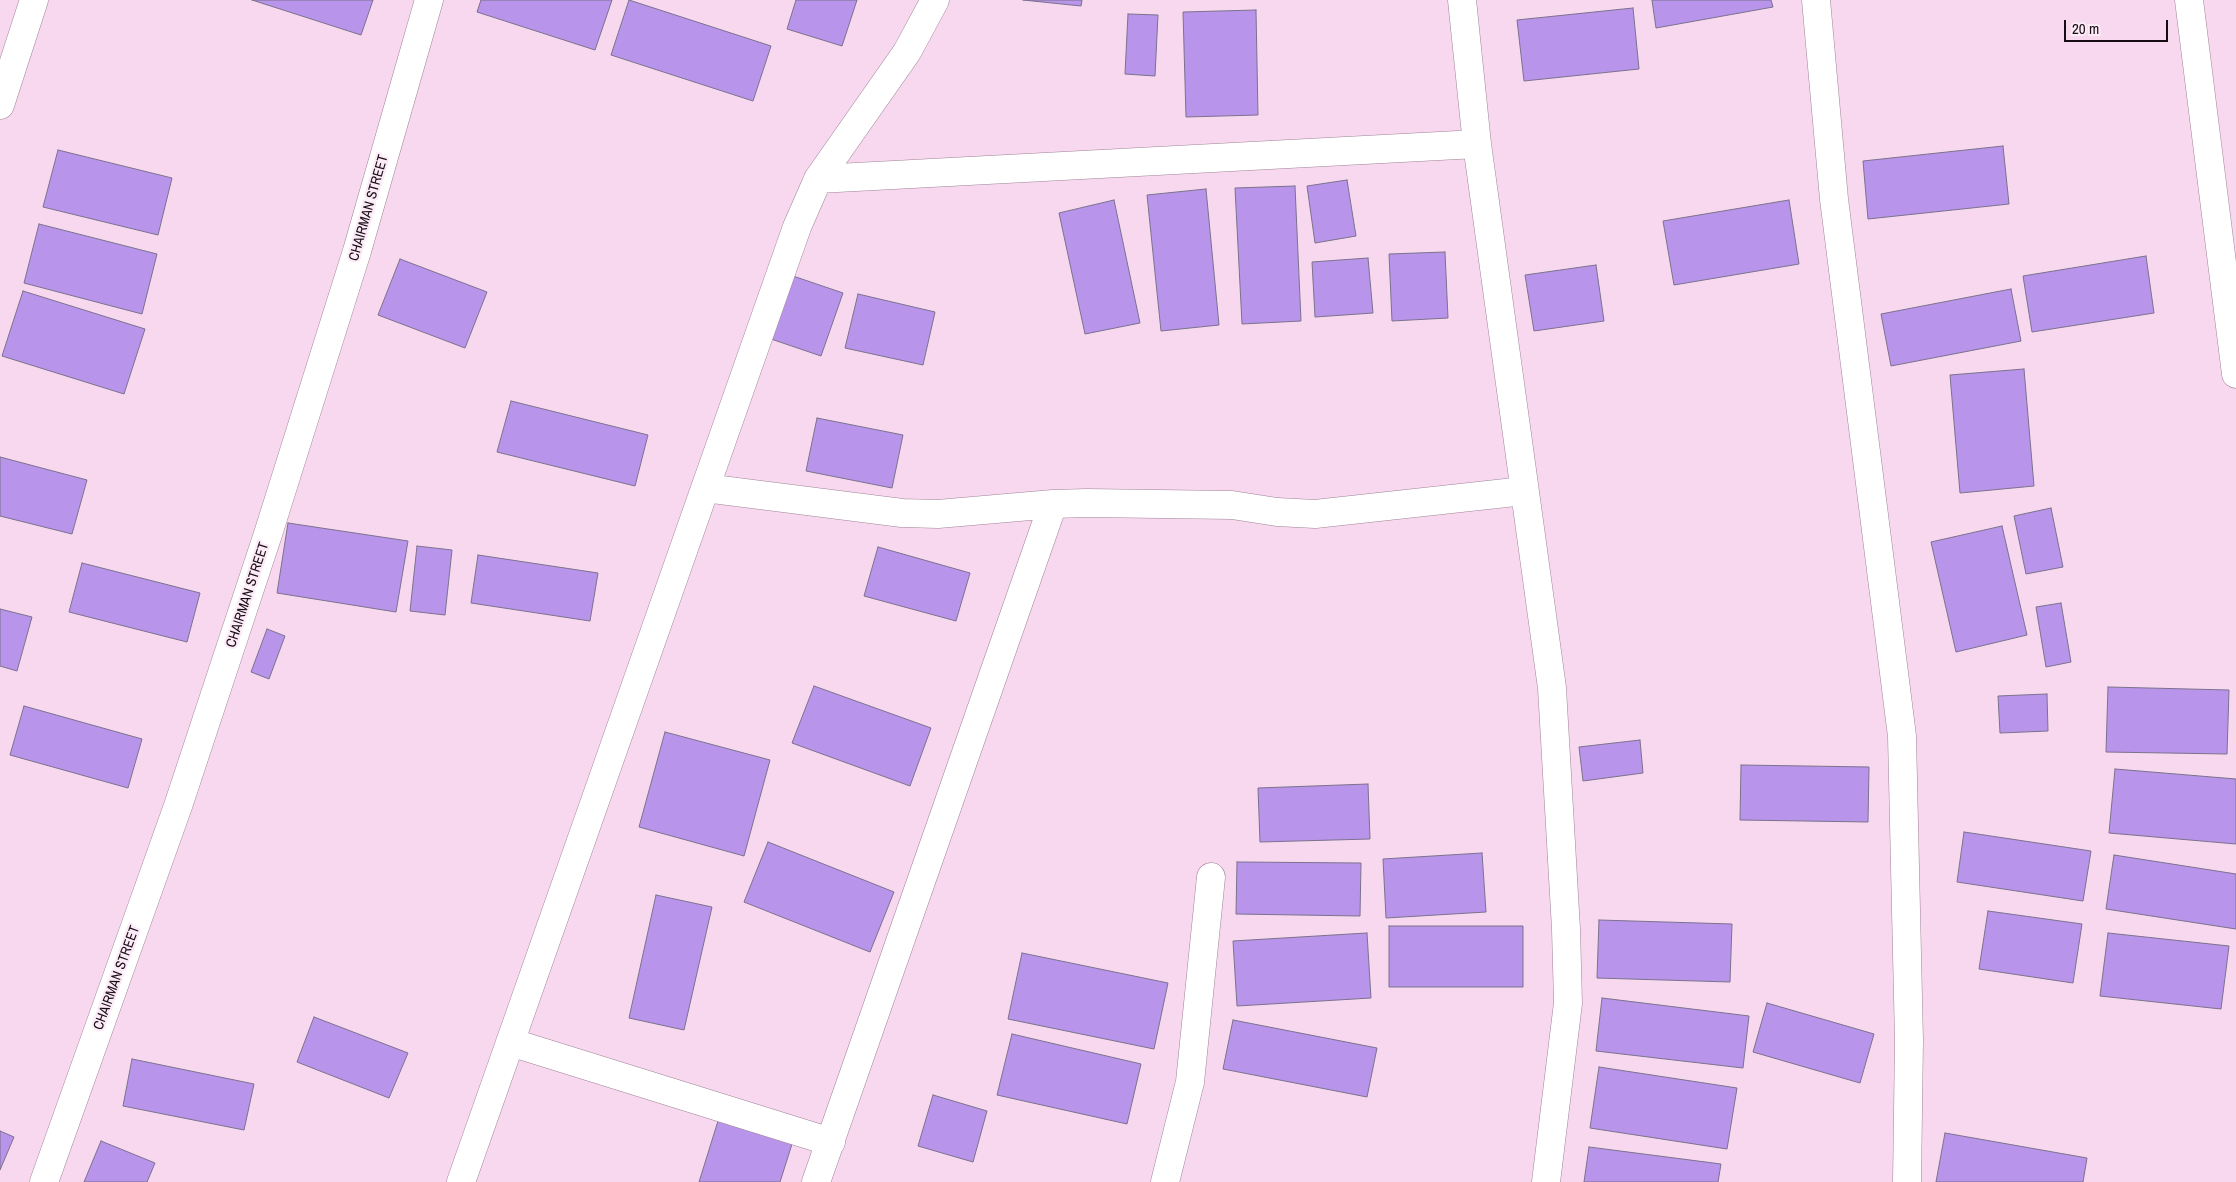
<!DOCTYPE html>
<html>
<head>
<meta charset="utf-8">
<style>
  body { margin:0 }
  #map { position:relative; width:2236px; height:1182px; overflow:hidden; background:#f7d8ee; font-family:"Archivo Narrow",sans-serif }
  canvas { display:block }
  .scale { position:absolute; left:2064px; top:20px; width:104px; height:22px; box-sizing:border-box; border:2px solid #160c13; border-top:0; padding-left:6px; font-size:15px; line-height:18px; white-space:nowrap; color:#160c13; -webkit-text-stroke:4px #fceaf7; paint-order:stroke }
</style>
</head>
<body>
<div id="map">
<canvas width="2236" height="1182"></canvas>
<div class="scale">20 m</div>
</div>
<script>
const g = document.querySelector('canvas').getContext('2d');
g.lineJoin = 'round';
function fill(path, color) {
  g.fillStyle = color;
  g.fill(path, 'evenodd');
}
function poly(rows) {
  const path = new Path2D();
  for (const r of rows) {
    path.moveTo(r[0], r[1]);
    for (let i = 2; i < r.length; i += 2) path.lineTo(r[i], r[i + 1]);
  }
  return path;
}
function stroke(path, color, width, dash) {
  g.strokeStyle = color;
  g.lineWidth = width;
  g.lineCap = dash ? 'butt' : 'round';
  g.setLineDash(dash || []);
  g.stroke(path);
}
function write(font, color, halo, rows, align = 'center') {
  g.font = font + ' "Archivo Narrow",sans-serif';
  g.lineWidth = 4.5;
  g.setLineDash([]);
  g.textBaseline = 'middle';
  g.strokeStyle = halo;
  g.fillStyle = color;
  for (const [text, x, y, turn = 0] of rows) {
    g.save();
    g.translate(x, y);
    g.rotate((+turn || 0) * Math.PI / 180);
    g.textAlign = isNaN(turn) ? turn : align;
    if (halo) g.strokeText(text, 0, 0);
    g.fillText(text, 0, 0);
    g.restore();
  }
}
const building = poly([
  [252,0,373,0,361,35,252,0],
  [481,0,612,0,595,50,477,12,481,0],
  [629,0,771,46,753,101,611,55,629,0],
  [796,0,857,0,842,46,787,29,796,0],
  [1023,0,1082,0,1081,6,1023,0],
  [1652,0,1771,0,1773,7,1656,28,1652,0],
  [1633,8,1639,69,1524,81,1517,20,1633,8],
  [1256,10,1258,115,1186,117,1183,12,1256,10],
  [1128,14,1158,15,1155,76,1125,74,1128,14],
  [2003,146,2009,204,1868,219,1863,161,2003,146],
  [58,150,172,178,158,235,43,207,58,150],
  [1347,180,1356,236,1315,243,1307,186,1347,180],
  [1295,186,1301,321,1242,324,1235,188,1295,186],
  [1206,189,1219,325,1161,331,1147,195,1206,189],
  [1114,200,1140,323,1085,334,1059,213,1114,200],
  [1789,200,1799,264,1674,285,1663,221,1789,200],
  [39,224,157,254,142,314,24,283,39,224],
  [1445,252,1448,318,1392,321,1389,254,1445,252],
  [2146,256,2154,313,2032,332,2023,276,2146,256],
  [1368,258,1373,313,1315,317,1312,262,1368,258],
  [400,259,487,292,465,348,378,315,400,259],
  [1596,265,1604,321,1534,331,1525,275,1596,265],
  [793,276,843,293,821,356,771,339,793,276],
  [2011,289,2021,341,1891,366,1881,314,2011,289],
  [23,291,145,329,124,394,2,356,23,291],
  [858,294,935,312,923,365,845,348,858,294],
  [2024,369,2034,486,1960,493,1950,375,2024,369],
  [511,401,648,435,635,486,497,452,511,401],
  [817,418,903,435,892,488,806,471,817,418],
  [0,457,87,480,72,534,0,516,0,457],
  [2051,508,2063,567,2026,574,2014,516,2051,508],
  [288,523,408,541,396,612,277,593,288,523],
  [2002,526,2027,635,1956,652,1931,542,2002,526],
  [417,546,452,550,445,615,410,611,417,546],
  [878,547,970,573,956,621,864,596,878,547],
  [478,555,598,573,590,621,471,603,478,555],
  [82,563,200,593,187,642,69,612,82,563],
  [2061,603,2071,662,2046,667,2036,607,2061,603],
  [0,609,32,617,17,671,0,666,0,609],
  [267,629,285,636,269,679,251,672,267,629],
  [814,686,931,728,910,786,792,743,814,686],
  [2108,687,2229,690,2227,754,2106,752,2108,687],
  [2047,694,2048,731,2000,733,1998,696,2047,694],
  [24,706,142,739,128,788,10,755,24,706],
  [665,732,770,760,744,856,639,827,665,732],
  [1640,740,1643,773,1583,781,1579,747,1640,740],
  [1741,765,1869,767,1868,822,1740,820,1741,765],
  [2115,769,2236,779,2236,844,2109,833,2115,769],
  [1368,784,1370,839,1260,842,1258,788,1368,784],
  [1964,832,2091,851,2083,901,1957,882,1964,832],
  [768,842,894,892,870,952,744,902,768,842],
  [1482,853,1486,912,1386,918,1383,859,1482,853],
  [2114,855,2236,874,2236,929,2106,909,2114,855],
  [1237,862,1361,863,1360,916,1236,914,1237,862],
  [656,895,712,907,684,1030,629,1018,656,895],
  [1988,911,2082,924,2073,983,1979,969,1988,911],
  [1599,920,1732,924,1730,982,1597,978,1599,920],
  [1389,926,1523,926,1523,987,1389,987,1389,926],
  [1367,933,1371,998,1237,1006,1233,941,1367,933],
  [2108,933,2229,946,2221,1009,2100,996,2108,933],
  [1022,953,1168,983,1154,1049,1008,1019,1022,953],
  [1602,998,1749,1016,1743,1068,1596,1051,1602,998],
  [1767,1003,1874,1034,1860,1083,1753,1052,1767,1003],
  [314,1017,408,1053,389,1098,297,1062,314,1017],
  [1233,1020,1377,1048,1367,1097,1223,1069,1233,1020],
  [1012,1034,1141,1064,1127,1124,997,1095,1012,1034],
  [132,1059,254,1084,244,1130,123,1106,132,1059],
  [1599,1067,1737,1088,1727,1149,1590,1128,1599,1067],
  [933,1095,987,1111,973,1162,918,1146,933,1095],
  [718,1121,792,1144,780,1182,699,1182,718,1121],
  [0,1131,14,1137,0,1170,0,1131],
  [1945,1133,2087,1158,2083,1182,1936,1182,1945,1133],
  [101,1141,155,1163,147,1182,84,1182,101,1141],
  [1589,1147,1721,1164,1718,1182,1584,1182,1589,1147]
]);
fill(building, '#b895ea');
stroke(building, '#7b718d', 1);
const minor = poly([
  [1462,0,1477,144,1552,688,1566,929,1568,1003,1546,1182],
  [1816,0,1834,199,1902,736,1909,1041,1907,1182],
  [2189,0,2236,374],
  [0,105,34,0],
  [818,179,1477,144],
  [705,488,902,513,938,514,1053,504,1087,503,1232,505,1277,512,1315,514,1524,491],
  [510,1042,831,1142],
  [44,1182,178,806,268,534,357,251,429,0],
  [461,1182,797,227,818,179,907,52,935,0],
  [816,1182,1053,504],
  [1165,1182,1190,1082,1211,877]
]);
stroke(minor, '#9f8497', 29);
stroke(minor, '#fff', 28);
write('14px', '#160c13', '#fceaf7', [
  ["CHAIRMAN STREET",369,208,-74],
  ["CHAIRMAN STREET",248,595,-72],
  ["CHAIRMAN STREET",117,978,-70]
]);
</script>
</body>
</html>
